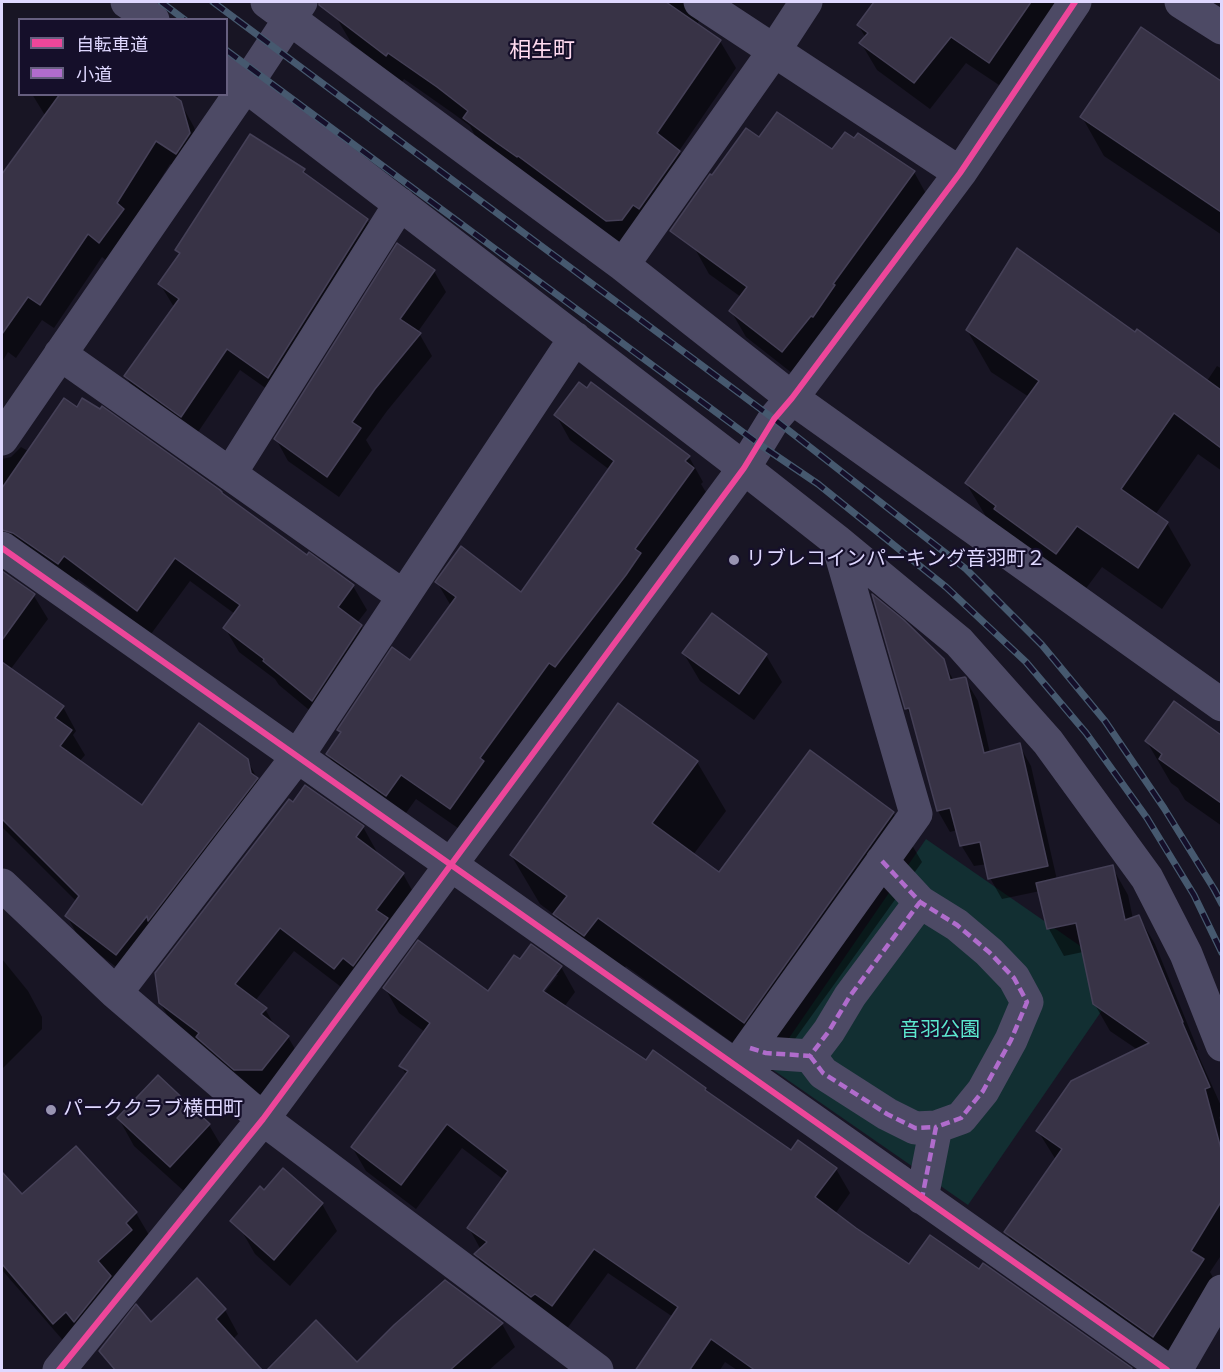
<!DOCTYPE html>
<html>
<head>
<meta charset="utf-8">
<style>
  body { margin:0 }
  #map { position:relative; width:1223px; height:1372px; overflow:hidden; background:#181524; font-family:"Nunito Sans","Noto Sans JP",sans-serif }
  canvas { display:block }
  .frame { position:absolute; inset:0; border:3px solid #dfd8ff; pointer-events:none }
  .legend { position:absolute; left:18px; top:18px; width:210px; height:78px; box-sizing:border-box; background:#150f2a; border:2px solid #665f7f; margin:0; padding:8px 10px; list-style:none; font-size:18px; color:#dfd8ff }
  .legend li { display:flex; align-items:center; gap:12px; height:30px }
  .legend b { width:30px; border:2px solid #665f7f }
</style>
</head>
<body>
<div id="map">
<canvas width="1223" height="1372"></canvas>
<div class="frame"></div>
<ul class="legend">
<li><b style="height:8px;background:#ed469a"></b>自転車道</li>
<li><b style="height:8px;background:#b06ccc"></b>小道</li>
</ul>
</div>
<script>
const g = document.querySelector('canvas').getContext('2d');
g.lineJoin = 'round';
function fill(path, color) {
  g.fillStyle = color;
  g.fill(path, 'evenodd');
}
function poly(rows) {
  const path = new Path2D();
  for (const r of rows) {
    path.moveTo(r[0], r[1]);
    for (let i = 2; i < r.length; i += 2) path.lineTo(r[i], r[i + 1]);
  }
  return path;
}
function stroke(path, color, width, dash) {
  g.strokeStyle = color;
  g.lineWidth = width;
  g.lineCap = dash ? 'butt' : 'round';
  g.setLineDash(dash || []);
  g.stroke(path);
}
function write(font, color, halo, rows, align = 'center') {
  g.font = font + ' "Nunito Sans","Noto Sans JP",sans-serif';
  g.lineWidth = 4.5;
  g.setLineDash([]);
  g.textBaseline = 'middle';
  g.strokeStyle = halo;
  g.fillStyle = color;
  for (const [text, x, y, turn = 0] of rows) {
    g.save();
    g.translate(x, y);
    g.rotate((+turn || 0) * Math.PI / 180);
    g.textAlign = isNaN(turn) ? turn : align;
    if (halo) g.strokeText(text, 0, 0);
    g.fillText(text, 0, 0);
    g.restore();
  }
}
fill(poly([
  [926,839,1125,977,968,1205,769,1067]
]), '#122f32');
fill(poly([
  [325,2,715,2,700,18,697,25,720,41,736,68,679,151,695,179,622,248,480,145,470,126,454,114,404,79,402,82,352,44,336,17,340,11],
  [872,2,1070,2,1005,89,966,63,930,109,877,70,861,43,866,38,858,25,875,3],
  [1141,29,1222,83,1222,235,1104,156,1082,117],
  [32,94,168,94,180,102,194,127,203,158,190,177,170,164,132,225,113,266,102,257,54,328,42,320,16,358,8,352,2,362,2,177,46,117],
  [833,152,914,172,929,199,797,377,746,337,731,311,741,297,709,274,694,247],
  [304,170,308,177,367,220,380,242,281,399,240,370,194,438,138,398,126,376,174,307,160,284,180,255,177,250],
  [434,271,446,292,417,333,420,335,432,356,387,411,366,440,372,450,339,497,288,461,276,439],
  [967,330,1135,334,1207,381,1217,366,1222,369,1222,471,1198,454,1155,515,1167,523,1191,565,1162,609,1102,567,1081,595,991,525,966,483,1029,397,991,372],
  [556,415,689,457,703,482,701,484,707,494,465,833,416,799,401,820,342,779,328,754,341,734,339,730,410,662,451,606,437,582,521,594,610,470,570,440],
  [21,447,28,451,307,557,353,586,367,610,357,623,361,626,375,650,326,724,279,685,275,679,239,652,225,628,235,614,190,581,151,634,78,579,72,587,2,560,2,459,11,457],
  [2,572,34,596,48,619,10,670,63,707,76,731,73,735,85,755,79,762,142,807,247,760,261,785,131,978,80,940,67,916,77,902,2,827],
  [875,599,942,660,954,681,965,679,978,701,990,753,1019,745,1031,766,1057,880,1112,867,1128,895,1133,919,1139,917,1155,944,1198,1050,1196,1050,1222,1108,1222,1116,1219,1117,1222,1125,1222,1254,1210,1272,1219,1288,1169,1363,1022,1260,1006,1232,1056,1160,1038,1131,1138,1050,1110,1031,1094,1003,1083,952,1064,956,1049,929,1040,891,1002,899,990,878,987,864,974,866,961,845,957,830,950,832,938,811,915,723,907,709],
  [684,654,766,655,782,682,754,720,700,681],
  [618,705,697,762,726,811,693,855,719,874,893,813,922,862,772,1071,626,966,613,984,584,963,556,916,540,904,511,855],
  [1222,734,1222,826,1185,800,1178,788,1171,783,1147,742,1220,736],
  [305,787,363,827,377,852,376,854,403,874,417,899,349,993,294,951,255,1001,265,1009,276,1028,288,1037,302,1061,276,1094,249,1094,175,1028,160,1003],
  [2,959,28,991,42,1017,42,1029,2,1069],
  [521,961,561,967,575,992,564,1007,647,1062,707,1093,791,1152,836,1169,850,1193,835,1214,910,1266,979,1272,1131,1370,737,1370,725,1362,720,1370,637,1370,673,1317,608,1273,566,1330,490,1279,476,1254,481,1250,469,1228,504,1180,462,1148,416,1209,366,1171,352,1147,407,1076,401,1066,425,1032,399,1013,385,988,488,993],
  [554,975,558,975,540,998,538,997],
  [119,1119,209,1125,225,1152,186,1193,134,1146],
  [3,1176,22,1196,136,1213,149,1235,139,1245,143,1254,67,1345,2,1270,2,1177],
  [264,1192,322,1204,337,1231,290,1286,255,1254,239,1226],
  [225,1310,238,1334,233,1339,151,1324],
  [502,1324,515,1347,489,1370,268,1370,357,1364]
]), '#0007');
const building = poly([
  [319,2,666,2,721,40,657,133,680,151,639,209,633,205,622,220,606,221,518,156,517,157,497,143,463,118,468,111,437,87,388,53,386,56,319,5,319,2],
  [874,2,1031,2,989,63,951,37,914,83,859,43,868,33,857,25,874,2],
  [1141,27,1221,81,1221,212,1080,117,1141,27],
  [60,94,171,94,181,101,190,133,176,154,156,141,117,203,124,209,99,243,88,234,40,305,28,297,2,334,2,174,60,94],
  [777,112,832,149,845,132,854,138,858,133,915,171,833,284,835,285,813,317,811,316,782,352,729,311,747,287,670,231,710,174,712,175,746,128,759,137,777,112],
  [250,134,305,169,303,172,368,219,268,378,227,349,181,417,124,376,179,299,158,284,180,253,175,250,250,134],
  [397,243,435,270,400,319,421,333,375,389,352,422,361,428,327,477,274,439,397,243],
  [1017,248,1135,332,1137,329,1221,390,1221,448,1174,413,1121,489,1168,522,1138,568,1077,526,1056,554,994,509,996,506,965,483,1039,381,966,330,1017,248],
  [579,382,587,388,591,382,690,456,685,461,694,468,635,549,641,553,626,575,555,667,549,663,480,758,484,761,450,809,401,775,386,796,326,754,341,732,337,730,392,647,410,660,456,597,435,582,461,546,521,592,614,461,554,415,579,382],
  [64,398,77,407,82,398,100,409,102,406,220,490,222,492,222,493,307,555,309,552,354,585,338,607,362,625,312,701,263,661,264,659,223,628,240,605,175,558,137,611,64,556,58,564,13,533,2,530,2,488,64,398],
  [2,571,35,594,2,640,2,571],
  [872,594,904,620,944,659,950,680,965,677,966,678,984,753,1020,743,1048,866,988,879,980,842,960,846,950,808,937,811,909,708,905,709,872,594],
  [712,613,767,654,739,694,682,653,712,613],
  [2,662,64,706,55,718,72,730,60,746,142,805,199,723,248,759,251,773,258,778,148,921,147,916,116,955,65,916,79,896,2,819,2,662],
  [1174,701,1221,735,1221,803,1159,759,1162,754,1145,741,1174,701],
  [618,703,698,761,652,823,719,872,810,750,894,812,744,1023,598,918,584,936,553,914,567,896,510,855,618,703],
  [305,785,364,826,356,837,404,873,376,910,388,918,353,966,343,958,334,969,280,928,235,984,267,1008,261,1014,289,1036,262,1070,234,1070,196,1037,199,1033,159,1003,155,973,289,799,293,802,305,785],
  [1113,865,1125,920,1139,915,1183,1022,1182,1022,1210,1087,1205,1089,1221,1149,1221,1202,1191,1251,1204,1259,1153,1337,1004,1232,1062,1149,1036,1131,1071,1081,1149,1043,1093,1004,1076,923,1047,929,1036,883,1113,865],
  [418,940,488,991,514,955,520,959,531,944,562,966,543,991,646,1060,653,1050,706,1088,705,1090,791,1150,798,1140,837,1168,815,1197,856,1228,909,1264,930,1235,979,1269,983,1263,1132,1368,1130,1371,756,1371,711,1339,689,1371,635,1371,678,1307,594,1249,552,1306,535,1294,531,1297,474,1254,487,1242,467,1228,508,1171,447,1124,401,1185,351,1147,408,1071,399,1066,430,1023,383,988,418,940],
  [158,1075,210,1124,170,1167,117,1118,158,1075],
  [76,1146,137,1212,126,1223,132,1230,98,1261,111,1276,74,1322,66,1312,53,1324,2,1264,2,1172,22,1194,76,1146],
  [283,1168,323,1203,274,1260,230,1221,260,1186,264,1190,283,1168],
  [197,1278,226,1309,216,1319,263,1371,116,1371,99,1351,136,1304,151,1322,197,1278],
  [445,1280,503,1323,449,1371,266,1371,316,1320,357,1362,394,1325,445,1280]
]);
fill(building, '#383346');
stroke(building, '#454057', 1.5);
stroke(poly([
  [127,2,153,20],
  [267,2,623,265,792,398,1222,705],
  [700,2,960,173],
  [1181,2,1222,28],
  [226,71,744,468,837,541,959,642,1048,742,1147,878,1186,954,1222,1045],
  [623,265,774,51,806,2],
  [60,354,403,596],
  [2,439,246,85,301,2],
  [230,474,400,204],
  [2,548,1167,1370],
  [882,861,920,902,957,925,989,952,1014,978,1027,1002,1011,1040,983,1091,961,1118,936,1127,922,1198],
  [2,885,116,993,263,1119,597,1370],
  [116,993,297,757,575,338],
  [750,1048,766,1053,810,1056,829,1031,850,996,920,902],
  [810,1056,823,1073,887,1114,915,1128,936,1127],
  [736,1066,916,814,837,541],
  [59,1370,263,1119,744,468,774,419,792,398,960,173,1075,2],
  [1176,1370,1222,1291]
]), '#4d4a65', 33);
const rail = poly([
  [161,2,185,20],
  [213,2,774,419,966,569,1042,645,1105,721,1164,808,1214,889,1222,904],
  [226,50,759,444,818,484,946,587,1026,662,1086,733,1147,818,1194,895,1222,953]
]);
stroke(rail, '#46596f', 7);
stroke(rail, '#150f2a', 4.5, [14]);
stroke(poly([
  [882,861,920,902,957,925,989,952,1014,978,1027,1002,1011,1040,983,1091,961,1118,936,1127,922,1198],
  [750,1048,766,1053,810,1056,829,1031,850,996,920,902],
  [810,1056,823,1073,887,1114,915,1128,936,1127]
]), '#b06ccc', 4.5, [9, 4.5]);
stroke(poly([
  [2,548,1167,1370],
  [59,1370,263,1119,744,468,774,419,792,398,960,173,1075,2]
]), '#ed469a', 6);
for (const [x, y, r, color] of [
  [734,560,6,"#9994b2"],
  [51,1110,6,"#9994b2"]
]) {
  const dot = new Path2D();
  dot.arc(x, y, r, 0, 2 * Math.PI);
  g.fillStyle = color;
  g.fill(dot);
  stroke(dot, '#150f2a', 2);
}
write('20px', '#dfd8ff', '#150f2a', [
  ["リブレコインパーキング音羽町２",746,560],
  ["パーククラブ横田町",63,1110]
], 'left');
write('20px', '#5be7ce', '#150f2a', [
  ["音羽公園",940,1031]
]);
write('22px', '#ffdaef', '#150f2a', [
  ["相生町",542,52]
]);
</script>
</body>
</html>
